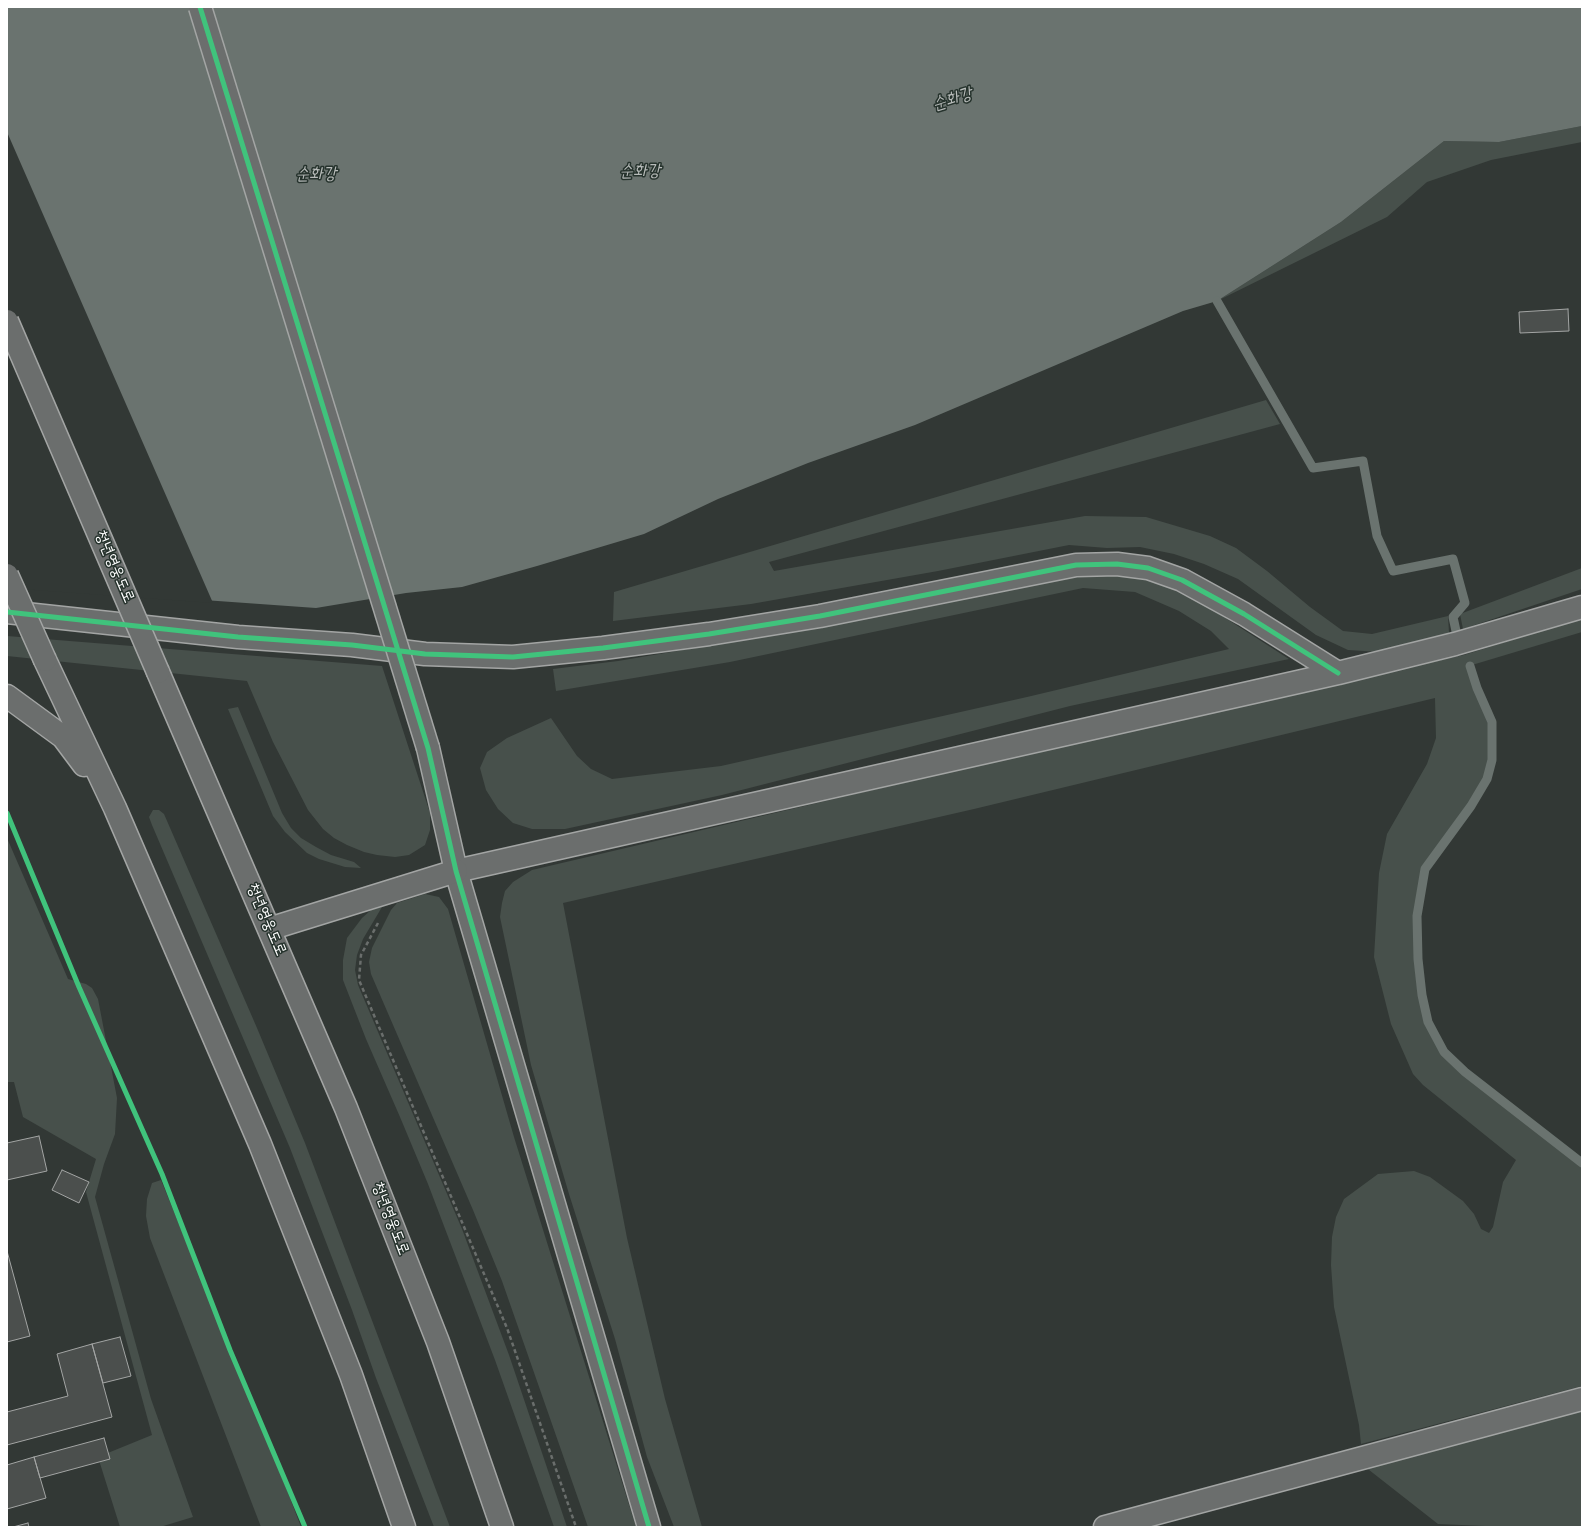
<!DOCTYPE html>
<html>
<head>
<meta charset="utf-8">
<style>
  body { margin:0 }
  #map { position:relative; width:1589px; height:1534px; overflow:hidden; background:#323835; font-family:"Indie Flower",sans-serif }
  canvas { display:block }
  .frame { position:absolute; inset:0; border:8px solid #fff; pointer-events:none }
</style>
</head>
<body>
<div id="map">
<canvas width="1589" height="1534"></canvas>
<div class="frame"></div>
</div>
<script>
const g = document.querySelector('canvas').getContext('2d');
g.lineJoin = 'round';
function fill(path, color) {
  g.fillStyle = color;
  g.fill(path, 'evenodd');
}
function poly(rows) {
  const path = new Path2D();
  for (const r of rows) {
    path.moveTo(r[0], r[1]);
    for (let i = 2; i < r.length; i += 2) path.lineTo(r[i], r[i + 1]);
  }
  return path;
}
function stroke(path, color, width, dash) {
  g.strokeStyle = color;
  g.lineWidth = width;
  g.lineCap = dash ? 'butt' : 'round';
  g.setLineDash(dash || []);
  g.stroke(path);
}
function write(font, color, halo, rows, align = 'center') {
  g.font = font + ' "Indie Flower","Poor Story",sans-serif';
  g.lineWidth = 3;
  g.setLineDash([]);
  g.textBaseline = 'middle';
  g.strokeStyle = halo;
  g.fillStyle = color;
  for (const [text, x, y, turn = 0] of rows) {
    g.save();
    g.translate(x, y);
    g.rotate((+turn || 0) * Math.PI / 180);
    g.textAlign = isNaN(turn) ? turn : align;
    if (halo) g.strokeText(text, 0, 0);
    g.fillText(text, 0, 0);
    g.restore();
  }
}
fill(poly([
  [1582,126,1582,142,1491,160,1427,182,1387,217,1217,301,1341,222,1444,141,1499,142],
  [1266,400,1280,424,769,562,774,571,1085,516,1146,517,1210,536,1236,548,1267,571,1310,607,1343,631,1372,634,1448,616,1449,633,1380,652,1348,650,1316,635,1238,579,1204,564,1174,554,1140,547,1107,548,1069,545,938,571,751,604,613,621,614,592],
  [1582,568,1582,589,1463,629,1460,614],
  [1107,573,1135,575,1166,584,1199,601,1289,659,1070,706,722,795,565,829,532,829,513,823,498,809,486,790,480,768,487,752,507,738,551,718,577,756,591,769,612,779,721,766,1027,697,1229,649,1211,631,1179,611,1135,592,1083,588,730,662,556,691,553,669,618,661,789,632,1062,576],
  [1582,618,1582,632,1472,665,1468,663,1468,667,1475,689,1489,723,1491,744,1490,760,1485,778,1469,805,1423,868,1415,916,1416,959,1420,995,1426,1023,1442,1053,1463,1074,1582,1166,1582,1386,1361,1444,1359,1425,1334,1307,1331,1265,1332,1237,1336,1217,1344,1199,1378,1174,1414,1171,1430,1177,1463,1201,1474,1214,1481,1229,1489,1233,1493,1227,1503,1182,1516,1160,1423,1085,1413,1074,1391,1024,1374,957,1379,873,1387,834,1427,764,1436,738,1435,698,974,809,563,903,627,1238,665,1399,702,1527,674,1527,647,1457,615,1339,569,1194,531,1065,500,917,502,903,505,891,513,882,532,870,1162,722,1464,655],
  [7,636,382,666,430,813,430,830,425,845,409,855,395,857,377,855,364,852,347,845,334,838,323,829,308,810,273,742,247,681,7,656],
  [238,707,282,813,291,828,301,838,316,847,331,855,354,862,361,868,345,867,319,859,307,853,285,832,273,816,228,709],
  [153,810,159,810,164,814,257,1028,305,1143,450,1527,434,1527,376,1378,352,1310,290,1148,152,825,149,817],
  [7,838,68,979,86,984,92,988,98,999,117,1098,115,1134,104,1164,95,1197,151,1399,193,1517,160,1527,120,1527,98,1457,152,1435,86,1192,96,1159,23,1117,14,1082,7,1082],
  [425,894,439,897,448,909,514,1137,636,1527,588,1527,502,1281,473,1210,371,974,369,962,372,948,391,910,397,903],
  [382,907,363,939,357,955,355,970,358,985,462,1229,509,1355,567,1527,554,1527,495,1360,428,1184,400,1117,366,1039,343,980,343,960,347,938,362,918,371,910],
  [161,1180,288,1493,301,1527,261,1527,150,1238,146,1216,147,1199,152,1183],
  [1582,1409,1582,1527,1508,1527,1438,1524,1364,1466]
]), '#47504b');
fill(poly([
  [7,7,1582,7,1582,126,1499,142,1444,141,1341,222,1217,301,1183,311,915,425,808,463,718,499,644,534,537,566,462,587,406,593,316,608,7,586]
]), '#6a736f');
fill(poly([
  [7,132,213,603,7,588]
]), '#323835');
stroke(poly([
  [1217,301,1313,468,1363,461,1377,536,1393,571,1453,559,1465,603,1453,617,1456,631],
  [1470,666,1477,688,1492,722,1492,760,1487,779,1471,806,1425,869,1417,916,1418,959,1422,995,1428,1022,1444,1052,1465,1072,1582,1163]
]), '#6a736f', 9);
const building = poly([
  [1568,309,1569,331,1520,333,1519,312,1568,309],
  [39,1136,47,1171,7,1180,7,1143,39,1136],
  [62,1170,89,1182,79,1203,52,1190,62,1170],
  [7,1251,30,1336,7,1342,7,1251],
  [120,1337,131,1376,103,1383,92,1344,120,1337],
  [92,1344,112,1417,7,1445,7,1412,68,1396,57,1354,92,1344],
  [104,1438,110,1459,40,1478,34,1457,104,1438],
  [34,1457,46,1498,7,1509,7,1465,34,1457],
  [28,1523,29,1527,13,1527,28,1523]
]);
fill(building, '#4b4f4d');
stroke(building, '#a3a5a4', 1);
const street = poly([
  [1105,1527,1582,1399]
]);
const secondary = poly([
  [7,612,238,637,352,645,425,654,513,657,603,648,709,634,820,616,1076,565,1117,564,1148,568,1182,580,1244,614,1338,673],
  [428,748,456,871,649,1527],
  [456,871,1338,673,1455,644,1582,607]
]);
const highway = poly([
  [45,660,115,808,260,1144,351,1375,404,1527],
  [158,672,346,1108,438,1342,502,1527],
  [7,696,63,737,84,765],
  [269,929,456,871]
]);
stroke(street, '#a3a5a4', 25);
stroke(secondary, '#a3a5a4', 25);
stroke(highway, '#a3a5a4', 25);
stroke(poly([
  [378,923,361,955,359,980,507,1328,576,1527]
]), '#6a6e6c', 2.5, [4, 3]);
stroke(street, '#6b6e6d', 22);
stroke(secondary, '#6b6e6d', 22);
stroke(highway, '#6b6e6d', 22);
const secondaryBridge = poly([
  [200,7,428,748]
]);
const highwayBridge = poly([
  [7,321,158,672],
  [7,575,45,660]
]);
stroke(secondaryBridge, '#a3a5a4', 25, []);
stroke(highwayBridge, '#a3a5a4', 25, []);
stroke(secondaryBridge, '#6b6e6d', 22);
stroke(highwayBridge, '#6b6e6d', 22);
stroke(poly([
  [200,7,428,748,456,871,649,1527],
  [7,612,238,637,352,645,425,654,513,657,603,648,709,634,820,616,1076,565,1117,564,1148,568,1182,580,1244,614,1338,673],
  [7,813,79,987,162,1174,230,1350,305,1527]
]), '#40c37c', 5);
write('16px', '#fff', '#26332d', [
  ["청년영웅도로",113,567,67],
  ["청년영웅도로",265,920,67],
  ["청년영웅도로",389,1219,69]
]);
write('italic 17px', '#b8bcba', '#26332d', [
  ["순화강",953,101,-18],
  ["순화강",640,173,-1],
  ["순화강",316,176,-1]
]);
</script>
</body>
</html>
